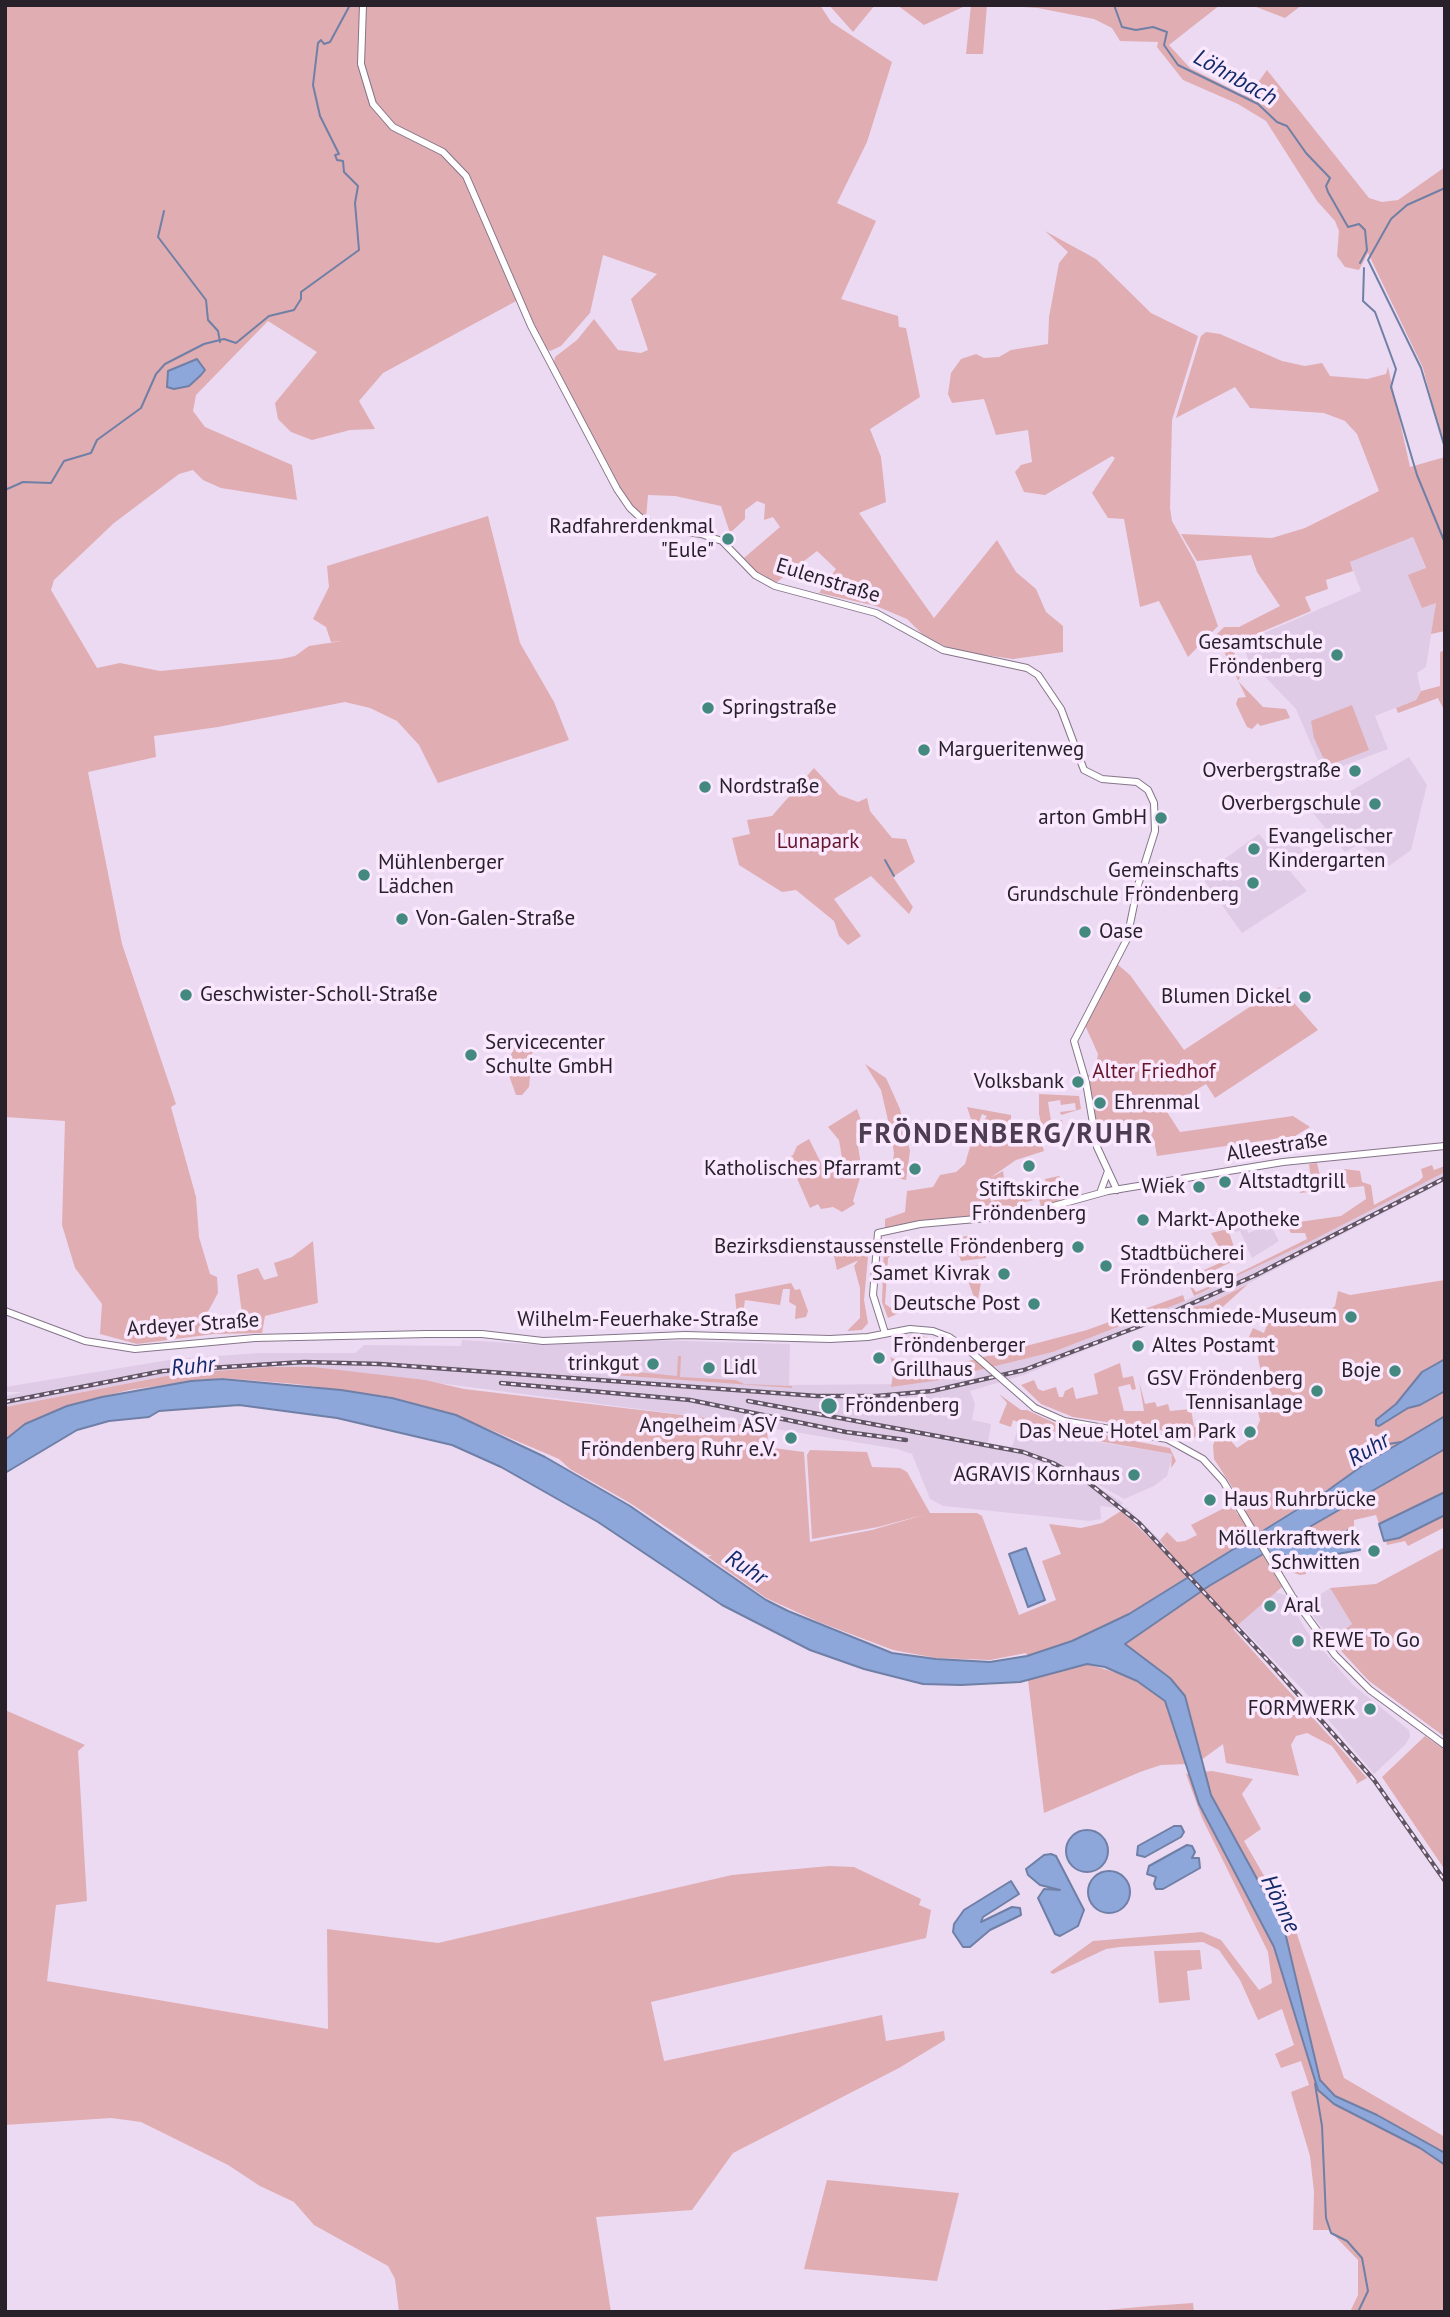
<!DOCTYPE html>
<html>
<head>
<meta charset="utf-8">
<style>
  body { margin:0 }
  #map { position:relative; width:1450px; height:2317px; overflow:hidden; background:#ecdaf2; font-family:"PT Sans",sans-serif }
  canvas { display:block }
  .frame { position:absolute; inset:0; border:7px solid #28212a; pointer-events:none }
</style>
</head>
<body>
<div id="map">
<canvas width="1450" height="2317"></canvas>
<div class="frame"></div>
</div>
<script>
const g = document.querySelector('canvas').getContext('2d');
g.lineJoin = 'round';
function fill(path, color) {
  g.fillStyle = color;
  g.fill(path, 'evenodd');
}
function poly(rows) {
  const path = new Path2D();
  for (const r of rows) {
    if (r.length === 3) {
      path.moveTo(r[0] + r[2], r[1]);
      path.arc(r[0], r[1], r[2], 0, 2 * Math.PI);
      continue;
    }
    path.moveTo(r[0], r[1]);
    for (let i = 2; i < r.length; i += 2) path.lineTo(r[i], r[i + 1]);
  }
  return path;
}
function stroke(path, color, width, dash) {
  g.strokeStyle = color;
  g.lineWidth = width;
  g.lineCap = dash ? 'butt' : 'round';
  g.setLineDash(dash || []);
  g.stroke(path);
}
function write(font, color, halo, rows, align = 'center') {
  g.font = font + ' "PT Sans",sans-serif';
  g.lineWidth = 7;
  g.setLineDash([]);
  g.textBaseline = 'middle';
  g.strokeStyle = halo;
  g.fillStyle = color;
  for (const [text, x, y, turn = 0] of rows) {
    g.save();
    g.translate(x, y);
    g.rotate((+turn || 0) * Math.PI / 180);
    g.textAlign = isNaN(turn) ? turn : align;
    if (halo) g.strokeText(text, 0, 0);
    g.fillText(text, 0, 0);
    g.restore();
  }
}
fill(poly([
  [1413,537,1437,597,1426,667,1417,673,1421,691,1416,700,1375,716,1388,749,1332,770,1325,768,1320,765,1296,709,1248,659,1245,650,1248,640,1361,591,1350,562],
  [1409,757,1427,785,1411,850,1389,866,1359,844,1345,852,1313,813],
  [1287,831,1305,854,1287,868,1307,891,1242,933,1201,876,1259,834,1268,845],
  [1445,1172,1445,1181,1207,1305,1189,1308,1024,1375,970,1391,975,1404,972,1420,991,1424,988,1443,1012,1447,1021,1419,1063,1435,1079,1436,1079,1439,1173,1454,1167,1476,1154,1486,1124,1499,1055,1460,1123,1503,1118,1508,1100,1506,1101,1519,1090,1521,943,1506,930,1499,912,1454,897,1449,716,1419,314,1367,177,1374,5,1407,5,1396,22,1392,5,1392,5,1387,175,1359,259,1353,355,1353,364,1345,461,1346,462,1340,544,1345,649,1340,790,1344,789,1385,902,1384,931,1372,963,1374,1053,1352,1185,1301],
  [1251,1223,1252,1227,1247,1228,1248,1233,1264,1227,1266,1231,1272,1228,1279,1241,1252,1258,1240,1231,1234,1232,1233,1228,1227,1226],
  [1126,1507,1160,1540,1168,1551,1165,1554,1121,1511],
  [1330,1588,1352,1624,1331,1640,1309,1610,1321,1594],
  [1275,1592,1285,1595,1308,1633,1353,1685,1409,1730,1410,1737,1405,1745,1374,1774,1305,1692,1238,1624]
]), '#e0cbe7');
fill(poly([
  [5,5,820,5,831,22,892,62,867,142,837,203,876,221,841,299,898,316,899,327,906,328,920,397,870,429,881,457,886,502,859,513,934,618,997,540,1016,572,1036,589,1046,612,1063,626,1063,652,1013,659,956,651,926,638,907,619,876,606,819,593,836,569,817,551,777,582,760,576,744,558,780,527,773,517,764,520,765,504,757,501,745,510,745,519,730,533,721,506,675,496,648,495,646,518,637,512,626,500,554,362,555,357,577,340,594,319,618,350,641,353,648,350,631,299,657,274,603,255,590,313,561,346,550,351,546,348,520,299,383,373,359,401,375,429,350,430,312,440,291,432,278,419,275,403,317,352,268,321,196,395,193,411,205,427,292,465,297,500,221,488,203,480,193,470,179,474,114,523,54,580,51,590,97,668,120,663,160,671,281,659,295,656,309,646,342,641,331,642,326,627,313,619,329,587,327,566,488,516,520,643,554,702,569,740,438,783,419,745,397,721,370,708,345,702,218,727,154,736,156,757,88,772,122,944,176,1104,171,1107,196,1197,199,1237,210,1274,217,1277,218,1293,204,1319,242,1314,237,1275,258,1268,264,1280,278,1276,274,1263,292,1257,313,1241,318,1303,265,1316,262,1333,214,1334,137,1344,100,1334,102,1304,75,1268,62,1225,65,1121,5,1117],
  [829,5,875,5,853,32],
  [897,5,963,5,963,7,924,25],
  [971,5,987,5,983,54,966,54],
  [993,5,1220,5,1169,45,1190,68,1243,95,1251,92,1267,70,1369,198,1382,202,1398,200,1445,167,1445,452,1423,368,1368,253,1359,270,1345,267,1337,256,1339,231,1335,221,1317,201,1266,121,1238,104,1183,80,1157,47,1158,42,1120,41,1112,28,1094,19,1038,8],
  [1251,5,1302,5,1285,18],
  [1045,231,1096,259,1151,313,1198,336,1172,420,1170,508,1172,521,1195,562,1218,626,1188,657,1159,601,1140,607,1124,519,1108,518,1092,493,1115,458,1112,456,1045,495,1024,492,1015,472,1021,465,1032,462,1028,430,996,435,984,399,952,403,948,394,951,373,961,359,976,354,984,358,999,357,1011,350,1048,344,1049,317,1059,263,1068,252],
  [1206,332,1220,334,1282,361,1305,366,1322,363,1330,376,1367,379,1386,374,1388,367,1410,467,1445,457,1445,631,1431,634,1436,603,1422,608,1408,575,1426,568,1413,537,1350,562,1353,571,1326,580,1328,589,1305,597,1311,611,1233,644,1235,656,1245,667,1238,681,1263,707,1286,709,1290,718,1260,726,1258,723,1252,729,1247,727,1236,704,1238,698,1246,697,1216,635,1224,627,1239,627,1280,606,1257,572,1251,555,1197,561,1181,534,1272,538,1305,528,1379,491,1357,434,1345,421,1324,413,1250,408,1235,387,1176,418,1201,336],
  [1445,650,1445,712,1438,698,1398,713,1396,708,1416,700,1421,691,1440,686,1440,652],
  [1352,705,1369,750,1327,766,1314,738,1311,721],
  [814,768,839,795,858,802,867,798,870,811,892,838,906,839,915,862,893,877,913,907,909,914,871,876,834,899,861,936,848,945,839,936,834,921,796,890,782,892,739,865,732,838,750,834,747,820,772,816],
  [1116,963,1130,975,1184,1050,1280,987,1318,1030,1215,1098,1206,1084,1165,1109,1180,1132,1293,1116,1310,1127,1295,1136,1157,1156,1154,1140,1144,1122,1095,1137,1085,1076,1095,1073,1098,1054,1084,1023],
  [521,1043,533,1046,529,1087,522,1095,516,1095,506,1067,515,1045],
  [865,1064,886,1078,900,1109,910,1151,906,1180,891,1177,894,1153,890,1129,881,1090],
  [1039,1094,1079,1096,1081,1109,1061,1115,1060,1112,1076,1110,1075,1103,1061,1105,1060,1100,1048,1102,1051,1121,1062,1120,1063,1124,1054,1125,1054,1132,1044,1136,1039,1114],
  [967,1107,1011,1115,1011,1130,1021,1132,1022,1137,1028,1136,1029,1142,1034,1141,1030,1130,1038,1129,1044,1151,1016,1160,990,1178,1003,1171,1004,1177,985,1183,991,1201,1027,1193,1026,1188,1034,1187,1038,1190,1038,1199,1018,1204,1021,1215,885,1231,885,1219,905,1212,907,1191,933,1187,940,1175,956,1172,965,1164,972,1140,972,1134,967,1132,971,1121,980,1126,987,1116,982,1114,979,1122,971,1119],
  [857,1109,865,1132,856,1134,862,1171,853,1201,855,1204,842,1212,833,1207,821,1209,818,1204,810,1208,788,1158,793,1155,797,1146,809,1139,824,1169,836,1164,842,1158,839,1140,828,1127],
  [1317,1163,1320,1176,1329,1178,1333,1175,1342,1176,1344,1169,1360,1171,1362,1182,1371,1185,1374,1205,1419,1181,1423,1177,1421,1169,1432,1165,1434,1170,1445,1166,1445,1172,1307,1243,1194,1296,1188,1282,1196,1292,1208,1287,1205,1281,1209,1279,1218,1277,1221,1282,1307,1239,1305,1233,1291,1233,1285,1224,1341,1216,1366,1199,1364,1186,1300,1193,1298,1180,1311,1179,1309,1164],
  [1059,1176,1072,1188,1076,1201,1042,1211,1039,1199,1052,1199,1045,1179],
  [1228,1229,1238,1259,1204,1275,1202,1271,1233,1257,1228,1246,1220,1249,1211,1233],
  [967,1236,988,1244,986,1258,961,1261,953,1238],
  [884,1245,900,1248,888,1258,885,1304,891,1308,906,1310,888,1318,882,1302],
  [865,1246,859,1260,837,1270,833,1251],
  [869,1246,864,1300,868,1323,862,1330,847,1331,860,1318,860,1288,854,1266],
  [976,1265,984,1266,978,1299,975,1300,963,1267],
  [1445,1280,1445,1416,1128,1614,1072,1641,1027,1656,1026,1653,990,1660,936,1658,893,1650,819,1622,766,1598,708,1557,712,1555,708,1555,630,1503,570,1469,559,1459,456,1415,392,1397,296,1384,222,1378,191,1381,129,1390,67,1406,25,1424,5,1439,5,1407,177,1374,270,1367,314,1367,425,1380,464,1389,716,1419,767,1429,768,1443,773,1448,804,1452,810,1542,872,1530,927,1514,878,1527,812,1539,807,1455,810,1450,867,1452,872,1467,900,1468,907,1472,930,1513,977,1513,982,1516,1019,1615,1056,1600,1042,1561,1061,1554,1049,1524,1081,1528,1102,1523,1121,1511,1165,1553,1168,1550,1160,1540,1167,1532,1177,1542,1185,1541,1197,1535,1191,1525,1232,1504,1238,1515,1247,1510,1214,1459,1213,1445,1221,1428,1223,1437,1226,1435,1237,1448,1246,1442,1253,1437,1260,1420,1256,1403,1272,1399,1269,1387,1275,1383,1272,1372,1261,1373,1258,1357,1261,1340,1249,1337,1253,1328,1264,1333,1269,1320,1295,1310,1311,1326,1335,1306,1338,1291,1350,1295],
  [791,1283,795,1290,800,1289,808,1311,806,1317,795,1319,796,1306,789,1302,790,1289,783,1289,780,1305,745,1300,742,1319,737,1317,735,1294],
  [1248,1284,1216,1313,1204,1309,1196,1313,1192,1307,1207,1305],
  [1183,1295,1185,1301,1053,1352,963,1374,961,1363,1087,1330],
  [922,1336,945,1343,958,1350,921,1355,903,1345,904,1338],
  [615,1355,618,1355,618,1370,677,1376,678,1356,681,1356,680,1377,736,1380,744,1384,792,1386,792,1388,614,1375],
  [890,1357,918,1370,959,1364,961,1377,891,1387,894,1368],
  [1120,1363,1123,1378,1133,1376,1136,1389,1132,1390,1130,1384,1118,1387,1124,1411,1144,1411,1139,1381,1145,1404,1155,1402,1157,1407,1168,1404,1170,1411,1191,1409,1194,1427,1208,1428,1192,1439,1161,1430,1073,1417,1041,1404,1021,1385,1034,1380,1038,1389,1043,1391,1056,1387,1059,1397,1063,1397,1065,1391,1073,1387,1076,1399,1098,1394,1094,1374],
  [999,1394,1021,1410,1027,1410,1063,1427,1170,1448,1176,1461,1171,1468,1172,1454,1063,1435,1022,1419,1020,1423,1013,1420,1011,1427,999,1423,1007,1403],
  [1445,1449,1445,1492,1379,1524,1376,1515,1354,1520,1354,1529,1326,1536,1299,1537,1299,1533],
  [1445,1515,1445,1527,1408,1546,1405,1541,1387,1545,1386,1541,1399,1538],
  [1445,1547,1445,1737,1369,1681,1331,1640,1352,1624,1330,1588,1376,1584],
  [1263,1555,1282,1587,1233,1629,1367,1778,1356,1784,1357,1781,1332,1746,1307,1733,1296,1736,1291,1745,1299,1776,1226,1763,1223,1744,1200,1761,1185,1696,1170,1677,1125,1645,1209,1586],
  [1274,1555,1314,1558,1316,1567,1306,1567,1306,1574,1300,1575,1283,1569],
  [1087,1664,1128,1676,1165,1701,1188,1764,1161,1765,1140,1772,1044,1813,1028,1680],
  [5,1710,85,1745,78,1751,87,1901,56,1905,47,1981,328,2029,327,1929,438,1943,732,1875,829,1866,854,1867,921,1899,919,1905,931,1910,926,1938,651,2002,664,2061,882,2015,886,2041,944,2031,945,2040,899,2068,733,2153,692,2210,596,2217,611,2312,399,2312,395,2279,388,2266,314,2225,294,2202,260,2186,228,2165,141,2122,111,2118,5,2125],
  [1425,1736,1445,1750,1445,1870,1382,1777],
  [1212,1771,1253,1779,1242,1794,1261,1829,1244,1841,1296,1931,1344,2078,1445,2137,1445,2312,1350,2312,1358,2295,1358,2260,1329,2230,1313,2230,1314,2192,1310,2156,1291,2092,1309,2085,1301,2061,1281,2068,1275,2054,1294,2045,1282,2009,1258,2020,1240,1980,1219,1950,1203,1942,1120,1947,1106,1949,1053,1974,1050,1972,1093,1941,1202,1932,1221,1940,1259,1990,1272,1983,1268,1952,1202,1818,1186,1774],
  [1200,1950,1202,1969,1187,1971,1190,2000,1159,2003,1154,1951],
  [827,2180,959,2193,937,2281,804,2269],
  [1193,2303,1194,2312,1085,2312,1150,2306]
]), '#e0adb2');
const water = poly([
  [197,359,205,370,201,375,189,386,174,389,167,387,168,371,197,359],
  [1445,1359,1445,1391,1420,1405,1408,1408,1379,1426,1376,1425,1376,1420,1396,1404,1422,1372,1445,1359],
  [222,1379,341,1390,392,1398,456,1415,545,1457,630,1506,766,1600,788,1611,892,1653,936,1659,990,1662,1027,1656,1072,1641,1129,1614,1327,1491,1366,1463,1445,1416,1445,1449,1299,1533,1302,1538,1326,1536,1354,1529,1360,1550,1314,1558,1265,1553,1209,1586,1125,1644,1170,1678,1185,1696,1211,1795,1284,1928,1320,2080,1335,2096,1377,2115,1445,2153,1445,2165,1420,2148,1334,2104,1318,2090,1274,1947,1199,1804,1165,1701,1137,1681,1105,1667,1087,1664,1020,1682,961,1685,923,1684,864,1669,810,1650,722,1605,598,1522,501,1467,452,1445,337,1418,239,1405,159,1411,149,1417,109,1421,77,1430,5,1473,5,1440,25,1424,67,1406,102,1397,191,1381,222,1379],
  [1445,1492,1445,1515,1399,1538,1384,1541,1379,1524,1445,1492],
  [1026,1548,1045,1600,1028,1607,1009,1554,1026,1548],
  [1174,1826,1181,1826,1184,1832,1181,1837,1145,1857,1137,1855,1138,1846,1174,1826],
  [1087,1851,21],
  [1187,1845,1192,1846,1195,1852,1192,1858,1199,1858,1200,1868,1163,1889,1156,1889,1154,1884,1156,1877,1147,1874,1149,1866,1187,1845],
  [1051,1854,1056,1856,1084,1910,1078,1926,1060,1936,1055,1934,1038,1898,1044,1889,1060,1890,1040,1885,1028,1875,1026,1869,1044,1855,1051,1854],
  [1109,1892,21],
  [1011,1881,1019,1894,983,1917,981,1922,1012,1907,1020,1908,1021,1915,990,1930,970,1947,963,1947,953,1932,954,1924,964,1910,1011,1881]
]);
fill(water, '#8da7db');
stroke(water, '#6f7fa6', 2);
stroke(poly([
  [1114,5,1122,27,1136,30,1153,27,1167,32,1164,45,1178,65,1258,104,1277,122,1287,126,1306,153,1330,178,1326,186,1328,192,1348,227,1359,224,1365,230,1367,250,1360,263],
  [1445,188,1407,205,1391,219,1368,260,1421,368,1445,448],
  [164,211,158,237,206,300,208,320,218,331,220,342],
  [1364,268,1363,301,1375,312,1396,369,1391,387,1417,475,1445,543],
  [5,490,23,482,51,483,64,461,91,453,97,440,141,408,156,374,165,364,204,344,224,339,236,343,269,316,294,310,301,299,301,292,359,250,355,203,358,186,344,172,343,161,337,160,335,155,339,154,320,116,313,85,318,43,321,40,324,44,330,42,350,5],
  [885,860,894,876],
  [1372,1459,1382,1445,1401,1442],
  [1315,2084,1322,2126,1326,2218,1331,2233,1347,2241,1362,2258,1368,2291,1358,2312]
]), '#6f7fa6', 2);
const secondary = poly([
  [363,5,361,64,373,104,393,127,443,152,466,176,531,326,617,489,630,508,643,520,666,529,701,534,722,541,755,575,775,586,876,613,943,650,1027,668,1038,675,1061,709,1084,770,1102,779,1137,782,1148,790,1154,803,1155,831,1138,885,1127,939,1074,1041,1086,1082,1097,1147,1117,1190],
  [1100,1193,1108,1171],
  [5,1311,85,1341,135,1349,255,1338,427,1334,482,1334,543,1341,685,1335,830,1339,868,1337,910,1329,933,1331,949,1337],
  [885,1333,873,1295,878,1233,920,1224,1021,1215,1108,1191,1283,1162,1445,1146],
  [1035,1408,1064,1421,1167,1439,1203,1459,1223,1481,1292,1596,1335,1655,1370,1690,1445,1745]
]);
stroke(secondary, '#857589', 8);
stroke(secondary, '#fff', 6);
const rail = poly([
  [501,1383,690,1400,846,1432,906,1440],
  [748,1401,1023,1452,1053,1463,1089,1483,1139,1523,1273,1666,1374,1780,1445,1881],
  [5,1402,163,1371,304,1362,380,1364,817,1396,877,1396,932,1391,1024,1370,1148,1323,1256,1275,1445,1178]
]);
stroke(rail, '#605563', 4.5);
stroke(rail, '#fae8ff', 2, [5]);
const secondaryBridge = poly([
  [949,1337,971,1352,1035,1408]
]);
stroke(secondaryBridge, '#857589', 8, []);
stroke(secondaryBridge, '#fff', 6);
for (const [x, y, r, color] of [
  [728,539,7,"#43897f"],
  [1337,655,7,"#43897f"],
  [708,708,7,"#43897f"],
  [924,750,7,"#43897f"],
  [1355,771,7,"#43897f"],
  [705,787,7,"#43897f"],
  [1375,804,7,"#43897f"],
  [1161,818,7,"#43897f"],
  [1254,849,7,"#43897f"],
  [364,875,7,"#43897f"],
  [1253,883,7,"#43897f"],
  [402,919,7,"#43897f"],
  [1085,932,7,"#43897f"],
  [186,995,7,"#43897f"],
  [1305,997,7,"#43897f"],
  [471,1055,7,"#43897f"],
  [1078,1082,7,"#43897f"],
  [1100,1103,7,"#43897f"],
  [1029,1166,7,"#43897f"],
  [915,1169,7,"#43897f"],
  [1225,1182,7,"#43897f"],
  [1199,1187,7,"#43897f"],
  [1143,1220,7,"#43897f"],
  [1078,1247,7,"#43897f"],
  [1106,1266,7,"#43897f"],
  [1004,1274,7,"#43897f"],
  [1034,1304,7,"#43897f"],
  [1351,1317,7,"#43897f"],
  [1138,1346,7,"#43897f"],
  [879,1358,7,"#43897f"],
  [653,1364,7,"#43897f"],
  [709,1368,7,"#43897f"],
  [1395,1371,7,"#43897f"],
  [1317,1391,7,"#43897f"],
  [829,1406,9,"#43897f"],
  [1250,1432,7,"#43897f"],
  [791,1438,7,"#43897f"],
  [1134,1475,7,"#43897f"],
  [1210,1500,7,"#43897f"],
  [1374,1551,7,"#43897f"],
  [1270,1606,7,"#43897f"],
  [1298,1641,7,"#43897f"],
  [1370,1709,7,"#43897f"]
]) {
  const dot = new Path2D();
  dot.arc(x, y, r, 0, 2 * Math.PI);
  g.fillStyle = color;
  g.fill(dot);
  stroke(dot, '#fae8ff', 2.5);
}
write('21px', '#28212a', '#fae8ff', [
  ["Radfahrerdenkmal",714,527],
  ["\"Eule\"",714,551],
  ["Gesamtschule",1323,643],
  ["Fröndenberg",1323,667],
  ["Springstraße",722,708,"left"],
  ["Margueritenweg",938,750,"left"],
  ["Overbergstraße",1341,771],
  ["Nordstraße",719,787,"left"],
  ["Overbergschule",1361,804],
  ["arton GmbH",1147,818],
  ["Evangelischer",1268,837,"left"],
  ["Kindergarten",1268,861,"left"],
  ["Mühlenberger",378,863,"left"],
  ["Lädchen",378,887,"left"],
  ["Gemeinschafts",1239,871],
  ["Grundschule Fröndenberg",1239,895],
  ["Von-Galen-Straße",416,919,"left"],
  ["Oase",1099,932,"left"],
  ["Geschwister-Scholl-Straße",200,995,"left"],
  ["Blumen Dickel",1291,997],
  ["Servicecenter",485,1043,"left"],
  ["Schulte GmbH",485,1067,"left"],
  ["Volksbank",1064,1082],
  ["Ehrenmal",1114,1103,"left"],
  ["Katholisches Pfarramt",901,1169],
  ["Altstadtgrill",1239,1182,"left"],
  ["Wiek",1185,1187],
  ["Stiftskirche",1029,1190,"center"],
  ["Fröndenberg",1029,1214,"center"],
  ["Markt-Apotheke",1157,1220,"left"],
  ["Bezirksdienstaussenstelle Fröndenberg",1064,1247],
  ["Stadtbücherei",1120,1254,"left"],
  ["Fröndenberg",1120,1278,"left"],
  ["Samet Kivrak",990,1274],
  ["Deutsche Post",1020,1304],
  ["Kettenschmiede-Museum",1337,1317],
  ["Fröndenberger",893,1346,"left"],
  ["Grillhaus",893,1370,"left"],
  ["Altes Postamt",1152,1346,"left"],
  ["trinkgut",639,1364],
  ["Lidl",723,1368,"left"],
  ["Boje",1381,1371],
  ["GSV Fröndenberg",1303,1379],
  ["Tennisanlage",1303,1403],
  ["Fröndenberg",845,1406,"left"],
  ["Angelheim ASV",777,1426],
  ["Fröndenberg Ruhr e.V.",777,1450],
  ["Das Neue Hotel am Park",1236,1432],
  ["AGRAVIS Kornhaus",1120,1475],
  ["Haus Ruhrbrücke",1224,1500,"left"],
  ["Möllerkraftwerk",1360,1539],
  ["Schwitten",1360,1563],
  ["Aral",1284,1606,"left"],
  ["REWE To Go",1312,1641,"left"],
  ["FORMWERK",1356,1709]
], 'right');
write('21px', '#28212a', '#fae8ff', [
  ["Eulenstraße",828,581,17],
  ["Alleestraße",1277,1147,-9],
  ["Wilhelm-Feuerhake-Straße",638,1320],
  ["Ardeyer Straße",193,1325,-4]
]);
write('21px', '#671729', '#fae8ff', [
  ["Lunapark",818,842],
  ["Alter Friedhof",1154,1072]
]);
write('italic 23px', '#122a67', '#fae8ff', [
  ["Löhnbach",1235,78,29],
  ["Ruhr",193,1367,-6],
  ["Ruhr",1369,1450,-31],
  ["Ruhr",746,1568,33],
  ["Hönne",1280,1904,64]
]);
g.letterSpacing = '2px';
write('bold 28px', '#4c3d50', '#fae8ff', [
  ["FRÖNDENBERG/RUHR",1006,1135]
]);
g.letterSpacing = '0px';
</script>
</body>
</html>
